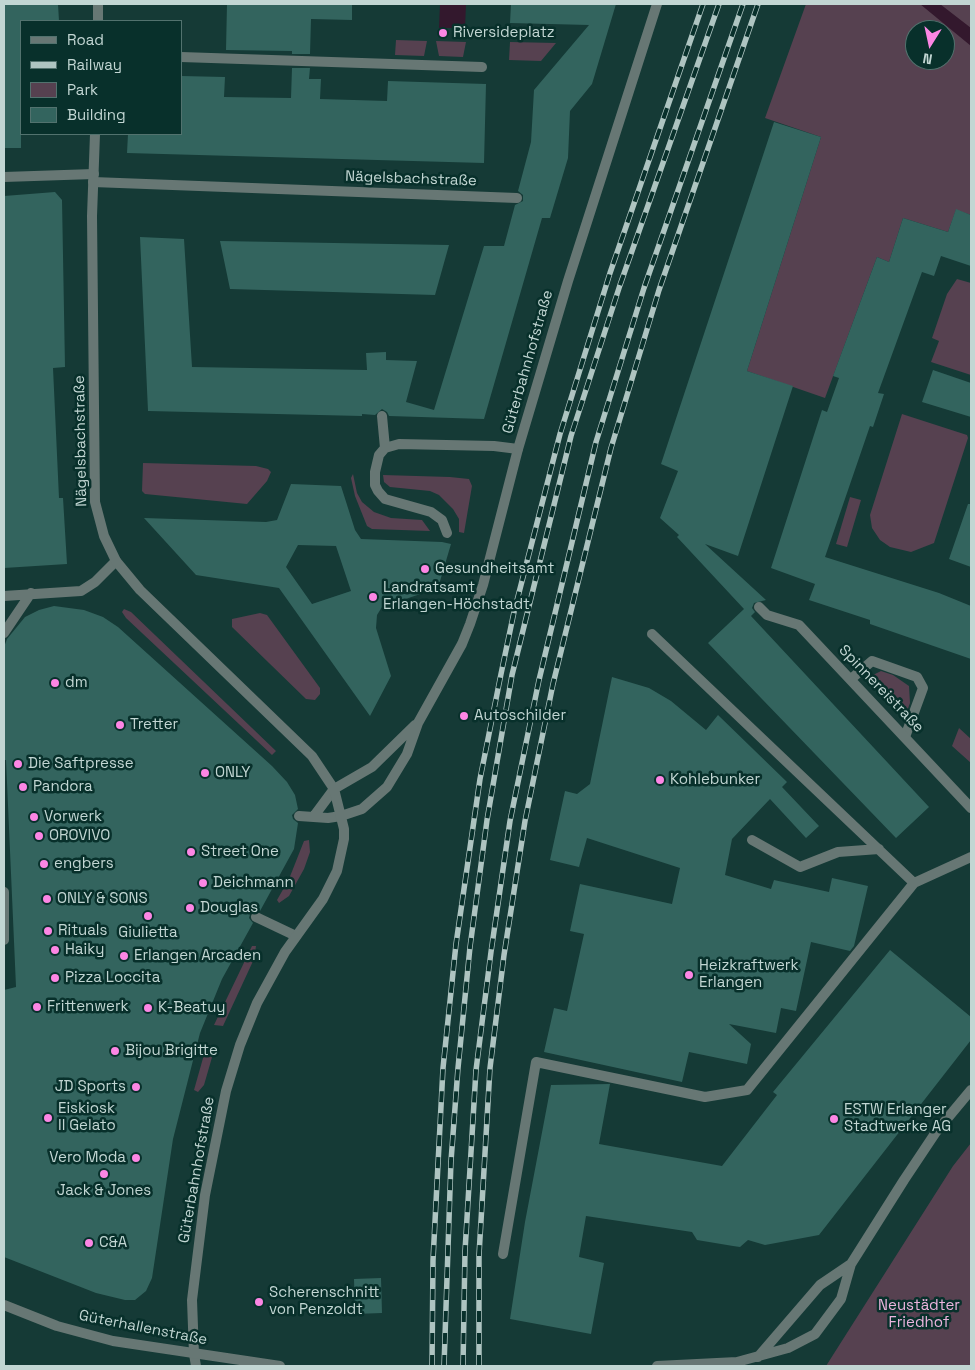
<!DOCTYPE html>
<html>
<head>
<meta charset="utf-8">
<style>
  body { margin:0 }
  #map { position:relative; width:975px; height:1370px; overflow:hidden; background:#153a36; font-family:"Space Grotesk",sans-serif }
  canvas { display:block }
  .frame { position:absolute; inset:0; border:5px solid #c2d6d3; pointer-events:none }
  .legend { position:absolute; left:20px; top:20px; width:162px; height:115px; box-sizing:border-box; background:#08302b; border:1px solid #52726e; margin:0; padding:6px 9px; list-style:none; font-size:15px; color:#c2d6d3 }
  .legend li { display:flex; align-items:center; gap:10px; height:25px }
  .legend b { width:25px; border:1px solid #52726e }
  .north { position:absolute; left:905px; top:20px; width:50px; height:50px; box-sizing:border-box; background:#08302b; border:1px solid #52726e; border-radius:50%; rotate:190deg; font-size:14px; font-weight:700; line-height:20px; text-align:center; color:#c2d6d3 }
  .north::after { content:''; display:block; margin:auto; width:18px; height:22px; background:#fc86e4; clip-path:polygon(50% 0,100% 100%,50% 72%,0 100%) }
</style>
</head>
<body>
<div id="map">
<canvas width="975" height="1370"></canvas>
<div class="frame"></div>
<ul class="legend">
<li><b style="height:6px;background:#677774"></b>Road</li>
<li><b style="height:6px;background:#aec4c1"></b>Railway</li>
<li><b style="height:14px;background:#564150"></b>Park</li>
<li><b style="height:14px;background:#33645e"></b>Building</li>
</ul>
<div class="north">N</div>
</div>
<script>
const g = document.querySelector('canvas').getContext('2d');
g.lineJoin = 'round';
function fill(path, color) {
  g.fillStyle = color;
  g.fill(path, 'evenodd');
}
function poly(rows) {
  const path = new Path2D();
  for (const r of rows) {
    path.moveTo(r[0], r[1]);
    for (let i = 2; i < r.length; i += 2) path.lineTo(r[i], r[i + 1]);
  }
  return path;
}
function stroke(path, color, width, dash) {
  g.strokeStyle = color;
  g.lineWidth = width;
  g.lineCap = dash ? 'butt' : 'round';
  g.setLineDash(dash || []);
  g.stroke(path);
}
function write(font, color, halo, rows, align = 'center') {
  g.font = font + ' "Space Grotesk",sans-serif';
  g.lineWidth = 5;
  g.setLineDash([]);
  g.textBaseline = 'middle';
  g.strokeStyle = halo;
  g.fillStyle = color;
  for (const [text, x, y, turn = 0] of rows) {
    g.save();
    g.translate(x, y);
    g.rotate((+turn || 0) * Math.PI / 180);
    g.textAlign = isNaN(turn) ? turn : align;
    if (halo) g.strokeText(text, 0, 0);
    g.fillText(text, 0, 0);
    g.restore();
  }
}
fill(poly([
  [806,4,971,4,971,215,956,210,948,232,903,218,889,262,877,257,825,398,747,371,821,137,765,118],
  [915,30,945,30,945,60,915,60],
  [396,40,427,41,424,56,395,55],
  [436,41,466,42,463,57,439,56],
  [510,42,556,43,541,61,509,60],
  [957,279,971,283,971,375,931,362,939,341,932,338,947,294],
  [902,414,967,435,968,438,934,543,911,552,890,547,880,540,872,528,870,515],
  [143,463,256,466,268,469,271,472,267,481,247,504,145,494,142,491],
  [353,474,357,493,362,502,374,512,391,518,422,520,430,531,372,529,367,526,355,496,351,478],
  [383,475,450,477,469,479,472,486,464,533,459,532,459,519,453,509,439,495,430,491,390,487,384,482],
  [850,497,861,500,847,547,836,544],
  [124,609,131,612,276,751,272,755,126,618,122,612],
  [260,613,267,615,320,688,320,694,315,700,306,699,232,627,232,619],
  [881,671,893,675,909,686,910,703,906,714,871,676],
  [959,728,971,739,971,763,952,746],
  [309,840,310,852,304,869,289,896,279,903,277,900,289,879,304,841],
  [252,946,256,946,254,959,223,1026,214,1025],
  [207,1044,215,1047,204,1085,198,1092,194,1090],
  [971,1143,971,1366,826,1366,953,1166]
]), '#564150');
fill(poly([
  [440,4,466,4,465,28,439,28],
  [920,4,940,4,971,28,971,46]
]), '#33182d');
fill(poly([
  [4,4,58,4,59,21,21,21,21,148,4,148],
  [227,4,352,4,352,20,311,19,310,54,292,54,292,51,226,50],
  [511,4,616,4,592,84,570,111,568,158,550,218,542,218,484,419,389,416,387,412,382,409,375,415,362,414,362,416,148,411,140,237,184,239,192,367,367,370,366,353,386,352,386,360,417,361,406,402,434,410,484,246,504,246,515,205,523,201,523,195,518,191,531,142,534,90,589,25,510,23],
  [292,68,310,68,309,79,321,79,320,99,387,101,388,81,486,84,484,163,127,153,128,134,181,134,181,76,225,77,224,97,291,98],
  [774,122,821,137,747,371,793,386,738,556,705,544,766,600,754,603,752,608,755,612,751,616,929,807,896,838,708,643,744,609,677,537,679,535,660,518,678,471,661,464],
  [55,192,62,200,65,367,53,368,59,498,63,498,67,564,4,568,4,196],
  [956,209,971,215,971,266,941,256,934,276,922,272,878,393,884,394,873,427,870,426,825,557,939,593,971,606,971,659,870,624,870,620,809,600,815,584,771,568,822,410,827,412,839,378,833,376,877,257,889,262,903,218,948,232],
  [220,241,449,245,435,295,230,289],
  [933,370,971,383,971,417,922,402],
  [291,484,341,486,355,530,361,539,442,542,451,544,438,588,382,607,377,615,376,628,391,676,370,716,279,588,196,575,144,518,266,522,277,520],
  [298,545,336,546,351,591,312,604,286,567],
  [968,504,971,504,971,567,949,559],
  [54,606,84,610,103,617,118,627,272,766,287,782,295,795,298,809,292,815,293,819,298,823,294,849,260,911,255,910,250,914,249,918,253,923,222,979,200,1033,173,1139,152,1278,146,1291,135,1300,125,1300,96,1293,4,1257,4,990,16,987,6,760,4,760,4,647,7,639,25,617,39,610],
  [612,677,649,688,671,701,706,730,718,715,787,782,782,787,819,826,806,838,770,799,732,839,725,875,771,889,774,880,829,892,832,878,868,886,854,946,850,951,811,942,796,1011,781,1008,776,1033,729,1024,751,1044,747,1064,689,1052,682,1082,544,1052,554,1008,567,1011,584,934,570,931,580,884,672,904,680,868,587,838,579,867,550,860,565,791,577,794,590,784],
  [890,950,971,1017,971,1040,819,1235,765,1245,748,1240,740,1247,733,1246,697,1240,692,1232,586,1216,579,1257,604,1263,591,1334,510,1319,525,1222,551,1085,610,1084,599,1144,722,1166,777,1095,773,1092],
  [381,1278,382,1313,355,1314,354,1279]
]), '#33645e');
stroke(poly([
  [181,57,482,67],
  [93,182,517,198],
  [382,416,385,448],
  [447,533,442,520,431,512,385,499,378,491,375,485,375,472,379,455,385,448,399,444,494,446,518,449],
  [4,596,81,591,95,582,116,561],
  [4,633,31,593],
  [652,634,914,883],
  [851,679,872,661,917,677,923,688,905,737],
  [299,816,328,818,341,816],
  [314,816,334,789],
  [752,840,800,867,838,852,879,849],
  [4,892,4,940],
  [256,917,296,936],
  [503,1254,536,1062,705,1097,747,1090,914,883,971,857]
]), '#677774', 10);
stroke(poly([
  [4,177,94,174],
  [759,607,767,615,799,625,971,808],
  [194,1354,196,1366]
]), '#677774', 10);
stroke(poly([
  [98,21,98,4],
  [95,134,92,216,95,502,104,536,116,561,140,590,312,756,334,789,344,829,344,839,337,871,323,899,285,952,257,1003,240,1045,226,1091,205,1195,192,1300,194,1354],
  [334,789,372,767,415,725],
  [341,816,362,809,387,787,407,754,418,723,462,644,470,624,483,585,518,449,568,281,657,4],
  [4,1305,57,1326,113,1341,280,1366],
  [758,1357,820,1285,851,1264],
  [657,1366,737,1362,788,1348,815,1334,841,1299,851,1264,904,1180,936,1132,971,1090]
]), '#677774', 10);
const rail = poly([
  [432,1366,433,1260,443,1068,456,944,480,779,501,674,514,612,560,434,610,273,703,4],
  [444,1366,451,1161,458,1068,470,947,487,820,512,675,571,436,620,285,719,4],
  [463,1366,465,1251,476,1070,491,952,510,821,539,680,596,442,644,288,743,4],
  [479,1366,479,1255,490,1068,504,955,525,821,553,684,611,448,659,290,758,4]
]);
stroke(rail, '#aec4c1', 5.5);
stroke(rail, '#08302b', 4, [11]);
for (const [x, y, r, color] of [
  [443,33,5,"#fc86e4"],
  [425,569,5,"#fc86e4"],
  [373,597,5,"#fc86e4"],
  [55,683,5,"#fc86e4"],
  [464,716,5,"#fc86e4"],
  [120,725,5,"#fc86e4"],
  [18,764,5,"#fc86e4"],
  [205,773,5,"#fc86e4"],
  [660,780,5,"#fc86e4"],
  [23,787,5,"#fc86e4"],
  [34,817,5,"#fc86e4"],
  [39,836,5,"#fc86e4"],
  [191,852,5,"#fc86e4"],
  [44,864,5,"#fc86e4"],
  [203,883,5,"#fc86e4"],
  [47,899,5,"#fc86e4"],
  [190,908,5,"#fc86e4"],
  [148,916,5,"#fc86e4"],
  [48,931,5,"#fc86e4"],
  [55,950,5,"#fc86e4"],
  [124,956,5,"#fc86e4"],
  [689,975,5,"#fc86e4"],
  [55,978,5,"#fc86e4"],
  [37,1007,5,"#fc86e4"],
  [148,1008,5,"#fc86e4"],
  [115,1051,5,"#fc86e4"],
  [136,1087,5,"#fc86e4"],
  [48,1118,5,"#fc86e4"],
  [834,1119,5,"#fc86e4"],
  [136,1158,5,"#fc86e4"],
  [104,1174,5,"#fc86e4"],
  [89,1243,5,"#fc86e4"],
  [259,1302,5,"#fc86e4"]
]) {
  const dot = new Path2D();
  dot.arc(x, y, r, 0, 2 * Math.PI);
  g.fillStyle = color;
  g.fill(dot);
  stroke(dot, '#08302b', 2);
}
write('15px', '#c2d6d3', '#08302b', [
  ["Riversideplatz",453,33],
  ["Gesundheitsamt",435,569],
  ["Landratsamt",383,588],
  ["Erlangen-Höchstadt",383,605],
  ["dm",65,683],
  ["Autoschilder",474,716],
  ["Tretter",130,725],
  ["Die Saftpresse",28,764],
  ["ONLY",215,773],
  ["Kohlebunker",670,780],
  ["Pandora",33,787],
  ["Vorwerk",44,817],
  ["OROVIVO",49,836],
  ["Street One",201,852],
  ["engbers",54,864],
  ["Deichmann",213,883],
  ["ONLY & SONS",57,899],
  ["Douglas",200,908],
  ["Rituals",58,931],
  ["Giulietta",148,933,"center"],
  ["Haiky",65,950],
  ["Erlangen Arcaden",134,956],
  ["Heizkraftwerk",699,966],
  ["Erlangen",699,983],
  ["Pizza Loccita",65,978],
  ["Frittenwerk",47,1007],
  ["K-Beatuy",158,1008],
  ["Bijou Brigitte",125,1051],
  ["JD Sports",126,1087,"right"],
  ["Eiskiosk",58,1109],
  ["II Gelato",58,1126],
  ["ESTW Erlanger",844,1110],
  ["Stadtwerke AG",844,1127],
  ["Vero Moda",126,1158,"right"],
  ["Jack & Jones",104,1191,"center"],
  ["C&A",99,1243],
  ["Scherenschnitt",269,1293],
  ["von Penzoldt",269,1310]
], 'left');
write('15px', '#c2d6d3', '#08302b', [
  ["Nägelsbachstraße",411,179,2],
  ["Güterbahnhofstraße",528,362,-74],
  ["Nägelsbachstraße",81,441,-91],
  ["Spinnereistraße",881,689,46],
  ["Güterbahnhofstraße",197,1170,-80],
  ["Güterhallenstraße",143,1328,11]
]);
write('15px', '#ecb4de', '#08302b', [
  ["Neustädter",919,1306],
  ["Friedhof",919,1323]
]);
</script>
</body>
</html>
